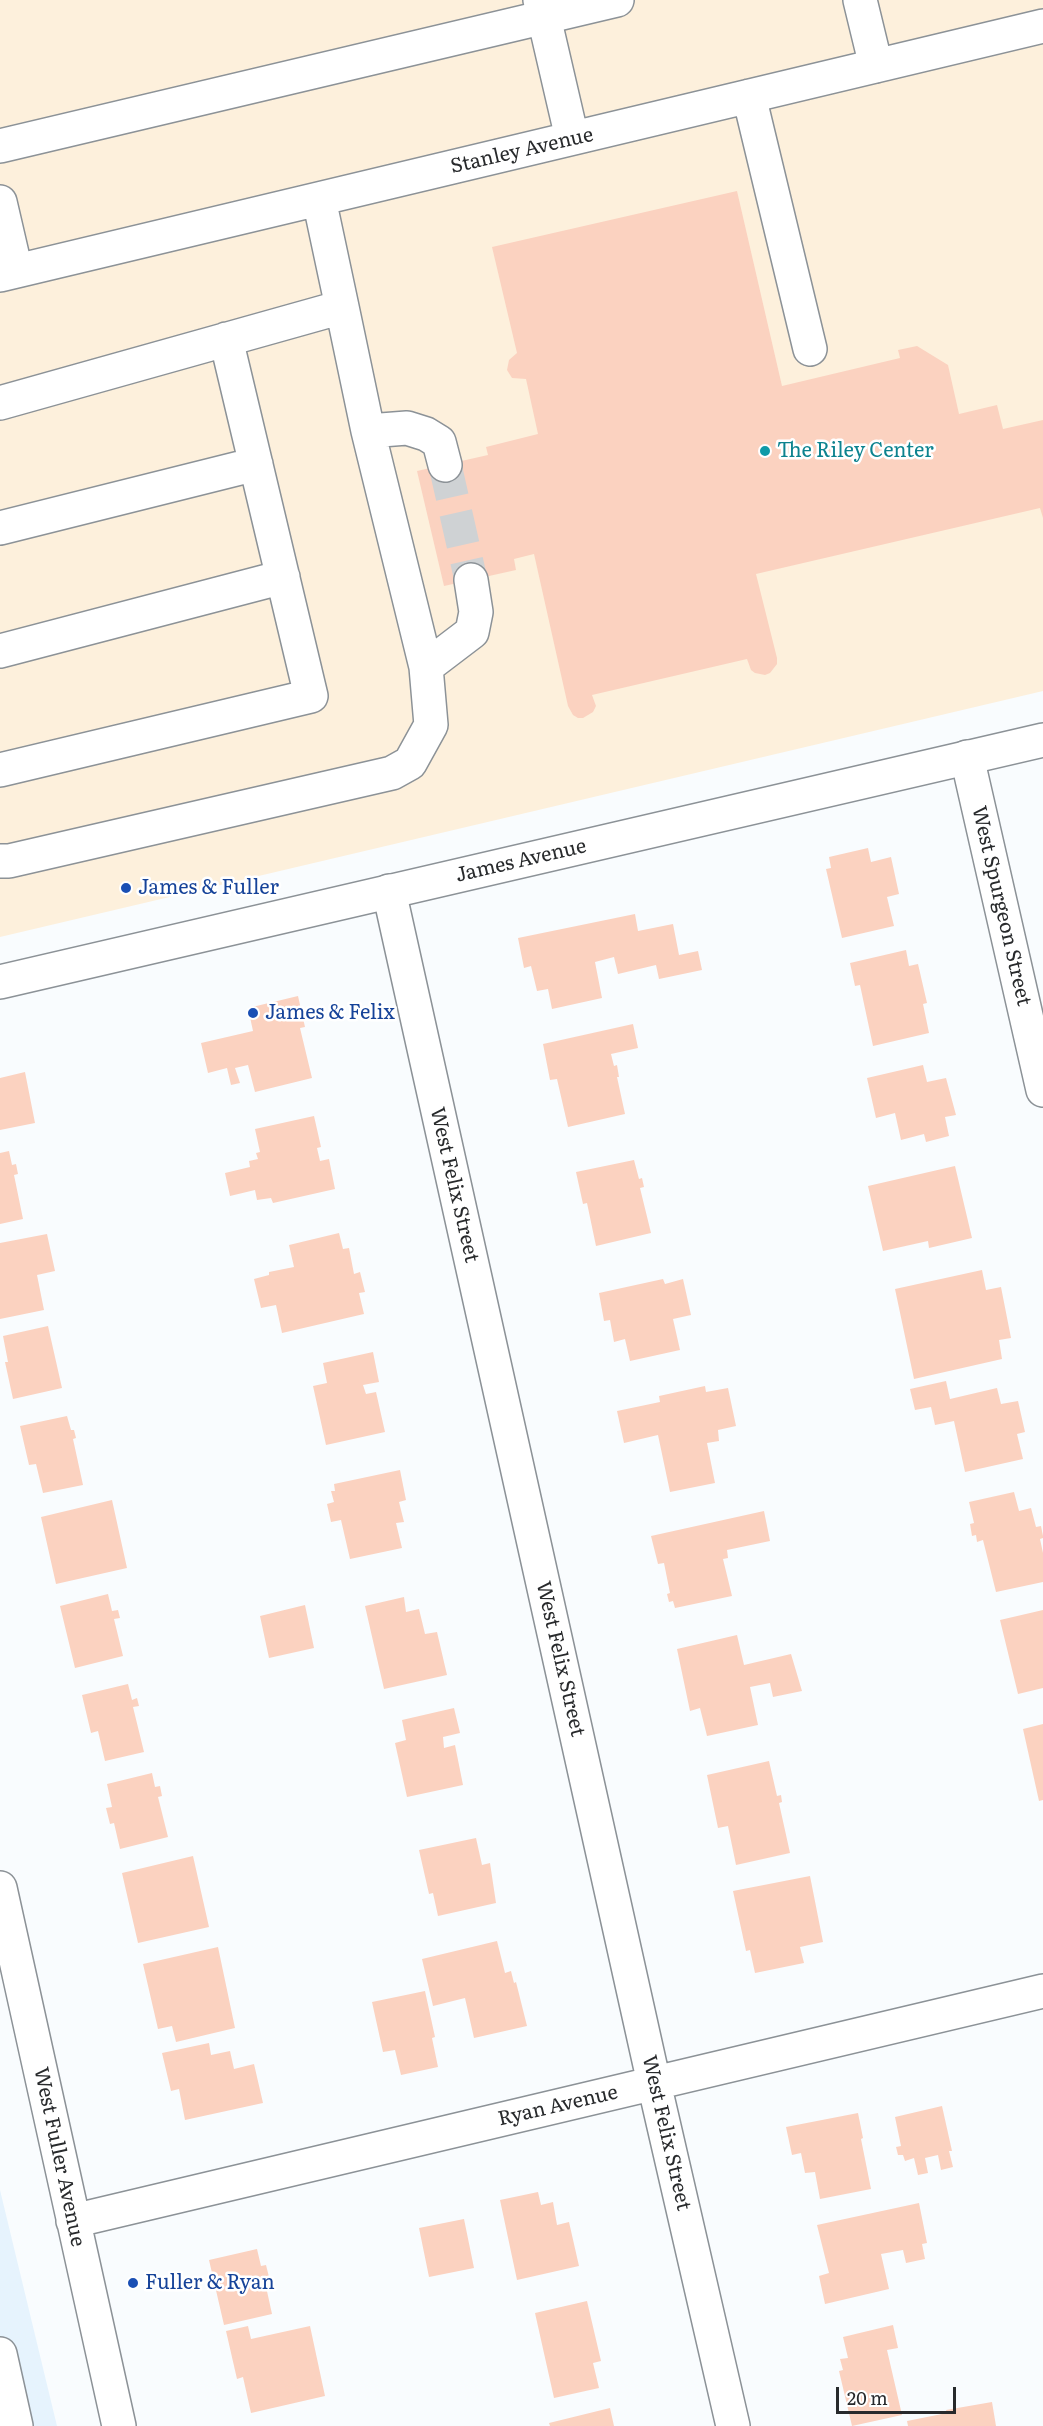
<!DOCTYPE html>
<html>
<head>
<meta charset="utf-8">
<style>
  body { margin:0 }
  #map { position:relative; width:1043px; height:2426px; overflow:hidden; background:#f9fcfe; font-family:Literata,serif }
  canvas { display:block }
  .scale { position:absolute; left:836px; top:2387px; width:120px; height:27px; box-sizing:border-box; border:3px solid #282a2c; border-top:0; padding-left:8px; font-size:18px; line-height:21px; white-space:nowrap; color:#282a2c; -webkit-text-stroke:4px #fff; paint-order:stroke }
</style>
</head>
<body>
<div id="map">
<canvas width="1043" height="2426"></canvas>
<div class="scale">20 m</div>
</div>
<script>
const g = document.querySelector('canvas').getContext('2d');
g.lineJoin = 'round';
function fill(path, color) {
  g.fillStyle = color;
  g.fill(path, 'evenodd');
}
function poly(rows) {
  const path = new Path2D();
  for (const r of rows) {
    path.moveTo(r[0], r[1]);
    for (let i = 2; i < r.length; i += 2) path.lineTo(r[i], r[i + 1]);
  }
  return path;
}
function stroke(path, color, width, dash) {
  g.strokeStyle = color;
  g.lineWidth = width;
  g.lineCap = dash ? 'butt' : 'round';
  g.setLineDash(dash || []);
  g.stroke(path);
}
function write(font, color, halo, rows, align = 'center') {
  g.font = font + ' Literata,serif';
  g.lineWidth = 5;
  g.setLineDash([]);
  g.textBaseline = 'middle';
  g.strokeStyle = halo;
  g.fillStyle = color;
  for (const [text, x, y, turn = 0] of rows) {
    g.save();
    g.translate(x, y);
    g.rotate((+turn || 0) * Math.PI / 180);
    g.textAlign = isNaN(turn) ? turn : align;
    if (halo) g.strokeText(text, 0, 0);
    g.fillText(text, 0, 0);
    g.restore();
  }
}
fill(poly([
  [0,2190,57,2426,0,2426]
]), '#e6f3fd');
fill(poly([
  [0,0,1043,0,1043,691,0,937]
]), '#fdf0dc');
fill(poly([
  [737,191,782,386,900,358,898,350,917,346,948,365,959,414,997,405,1003,429,1043,420,1043,518,1040,508,756,574,777,658,777,664,770,673,765,675,755,673,751,670,747,659,592,695,596,706,593,712,583,718,578,718,573,715,568,706,534,554,514,559,516,570,444,586,417,471,488,455,486,447,538,434,526,379,512,378,507,370,509,360,517,353,492,247],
  [868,848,871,862,891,857,899,894,887,897,894,926,842,938,826,869,831,868,829,857],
  [635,914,638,931,673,924,679,955,698,951,702,970,659,979,656,965,618,974,614,957,595,962,602,998,552,1009,548,989,537,991,531,966,524,968,518,938],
  [906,950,909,966,918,964,927,1003,923,1004,929,1033,873,1046,860,985,855,986,850,963],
  [298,996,305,1027,300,1028,312,1078,255,1092,248,1065,235,1068,240,1083,231,1085,227,1068,208,1073,201,1043,253,1031,248,1008],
  [633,1024,638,1048,611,1054,614,1066,617,1065,619,1077,617,1077,625,1114,568,1127,557,1079,550,1080,543,1044],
  [923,1065,927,1082,946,1078,956,1115,945,1117,949,1136,926,1142,924,1134,901,1140,895,1113,876,1118,867,1078],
  [25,1072,35,1123,0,1130,0,1078],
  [314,1116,321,1147,317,1148,320,1161,329,1159,335,1189,273,1203,271,1198,257,1200,255,1190,230,1196,225,1173,250,1167,249,1161,258,1159,256,1153,260,1152,255,1129],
  [9,1151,12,1165,16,1164,18,1174,14,1175,23,1219,0,1224,0,1153],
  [634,1160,639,1179,642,1178,644,1187,640,1188,651,1233,596,1246,587,1203,583,1204,576,1172],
  [955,1166,972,1238,929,1248,928,1241,883,1251,868,1186],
  [339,1233,343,1249,349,1248,354,1274,360,1272,365,1292,359,1293,364,1314,282,1333,276,1305,261,1308,254,1279,269,1275,269,1272,294,1267,289,1245],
  [47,1234,55,1271,37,1275,44,1310,0,1319,0,1243],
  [982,1270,986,1290,1001,1287,1011,1338,999,1340,1002,1359,914,1379,895,1289],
  [663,1279,665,1284,683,1279,691,1315,673,1319,680,1350,630,1361,625,1339,614,1342,610,1320,604,1321,599,1293],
  [48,1326,62,1388,13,1399,5,1362,8,1362,3,1336],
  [373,1352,379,1382,363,1385,366,1394,376,1392,385,1432,326,1445,313,1386,327,1383,323,1363],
  [946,1381,950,1399,997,1388,1001,1404,1018,1401,1025,1432,1017,1434,1023,1459,965,1472,954,1421,935,1425,931,1407,915,1410,910,1389],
  [705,1386,706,1392,728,1388,736,1426,718,1430,719,1441,707,1443,715,1483,670,1492,658,1435,624,1443,617,1411,660,1402,659,1396],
  [67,1416,71,1430,74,1430,76,1438,73,1439,83,1485,43,1493,36,1464,29,1465,20,1426],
  [400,1470,406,1500,399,1502,404,1522,396,1523,402,1548,350,1559,341,1520,331,1522,327,1504,334,1502,331,1491,335,1491,334,1484],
  [1014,1492,1019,1511,1031,1508,1036,1527,1041,1526,1043,1536,1043,1538,1040,1539,1043,1553,1043,1582,996,1592,983,1540,977,1542,976,1535,972,1536,970,1524,974,1523,969,1502],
  [112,1500,127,1568,56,1584,41,1517],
  [764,1511,770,1541,727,1550,728,1558,723,1559,732,1596,675,1608,673,1601,669,1602,667,1594,670,1593,664,1563,658,1564,651,1536],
  [108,1594,112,1611,118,1610,120,1618,114,1619,123,1656,75,1668,60,1606],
  [404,1597,406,1612,419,1609,425,1634,437,1632,447,1675,384,1689,365,1606],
  [305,1605,314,1648,269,1658,260,1616],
  [1043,1610,1043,1688,1018,1694,1000,1620],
  [737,1635,744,1665,791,1654,802,1691,773,1697,770,1683,750,1687,758,1725,707,1736,700,1708,690,1711,677,1649],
  [128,1684,132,1700,137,1698,139,1706,133,1707,144,1752,105,1761,98,1731,91,1733,82,1695],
  [454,1708,460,1733,443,1737,444,1748,455,1745,463,1785,407,1797,395,1743,406,1740,402,1720],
  [1043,1724,1043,1800,1039,1801,1023,1729],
  [769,1761,777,1796,781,1795,782,1802,779,1803,790,1853,736,1865,728,1826,718,1828,707,1775],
  [152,1773,155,1787,160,1786,162,1796,158,1797,168,1837,120,1849,114,1823,110,1824,106,1808,112,1807,107,1784],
  [476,1838,482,1865,490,1863,496,1903,438,1916,433,1893,429,1894,419,1850],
  [193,1856,209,1927,138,1943,122,1873],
  [810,1876,823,1942,800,1947,804,1963,755,1973,750,1950,746,1951,733,1891],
  [497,1941,505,1973,511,1971,514,1983,516,1982,527,2026,474,2038,465,1998,433,2006,422,1959],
  [218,1947,235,2028,176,2042,172,2026,158,2029,143,1964],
  [425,1991,435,2037,432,2038,438,2067,401,2075,395,2050,383,2052,372,2002],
  [209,2043,211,2055,230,2051,234,2069,254,2064,263,2103,185,2120,179,2089,171,2091,162,2053],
  [942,2106,952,2151,949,2151,953,2167,941,2170,938,2155,925,2158,928,2173,918,2175,914,2158,905,2161,903,2155,898,2155,896,2147,901,2146,895,2117],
  [858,2113,863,2138,861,2139,871,2189,820,2199,815,2172,805,2173,801,2153,792,2155,786,2127],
  [538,2192,541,2205,553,2202,557,2225,569,2222,579,2266,517,2280,500,2200],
  [919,2203,927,2243,922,2244,925,2259,906,2263,903,2250,881,2254,889,2289,825,2304,819,2276,829,2273,817,2225],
  [464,2219,474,2268,429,2277,419,2228],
  [257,2249,261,2266,266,2265,270,2281,265,2282,272,2314,224,2325,209,2260],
  [587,2301,601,2361,593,2363,599,2388,554,2398,535,2313],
  [893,2325,898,2348,887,2350,902,2415,852,2426,839,2371,843,2370,840,2359,848,2358,843,2337],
  [248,2326,251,2339,310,2326,325,2396,251,2413,243,2377,237,2379,226,2331],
  [992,2402,996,2426,908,2426,907,2421,947,2413,946,2410],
  [610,2408,614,2426,550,2426,549,2423]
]), '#fbd2c0');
stroke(poly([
  [445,465,471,580]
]), '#cfd2d4', 33, [33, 16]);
const minor = poly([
  [540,0,572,138],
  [860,0,876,66],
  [749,96,810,349],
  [0,146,617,0],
  [0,202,16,271],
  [0,275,1043,26],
  [0,403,342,307,319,199],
  [368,431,407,428,426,434,439,442,445,465],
  [0,528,256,464],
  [0,651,283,577],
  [426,667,472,632,476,612,471,580],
  [967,757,1043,1090],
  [0,770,311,696,226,339],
  [0,861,9,861,392,773,410,763,431,725,426,667,368,431,342,307],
  [389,891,654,2083,733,2426],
  [0,1888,119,2426],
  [73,2221,1043,1991],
  [0,2354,16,2426]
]);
const major = poly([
  [0,982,1043,740]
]);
stroke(minor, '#8c9297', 36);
stroke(major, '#8c9297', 36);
stroke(minor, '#fff', 33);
stroke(major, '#fff', 33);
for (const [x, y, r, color] of [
  [765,451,6,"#0f9aa8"],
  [126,888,6,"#1a4fb4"],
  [253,1013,6,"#1a4fb4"],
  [133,2283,6,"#1a4fb4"]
]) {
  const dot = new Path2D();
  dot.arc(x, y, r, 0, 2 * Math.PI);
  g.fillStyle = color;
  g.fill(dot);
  stroke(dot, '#fff', 2);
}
write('20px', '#282a2c', '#fff', [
  ["Stanley Avenue",522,151,-13],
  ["James Avenue",521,861,-13],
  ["West Spurgeon Street",1001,906,77],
  ["West Felix Street",454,1185,77],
  ["West Felix Street",560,1659,77],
  ["Ryan Avenue",558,2106,-13],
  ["West Felix Street",666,2133,77],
  ["West Fuller Avenue",59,2157,78]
]);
write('20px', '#0d838f', '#fff', [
  ["The Riley Center",777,451]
], 'left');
write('20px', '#164399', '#fff', [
  ["James & Fuller",138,888],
  ["James & Felix",265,1013],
  ["Fuller & Ryan",145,2283]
], 'left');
</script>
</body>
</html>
